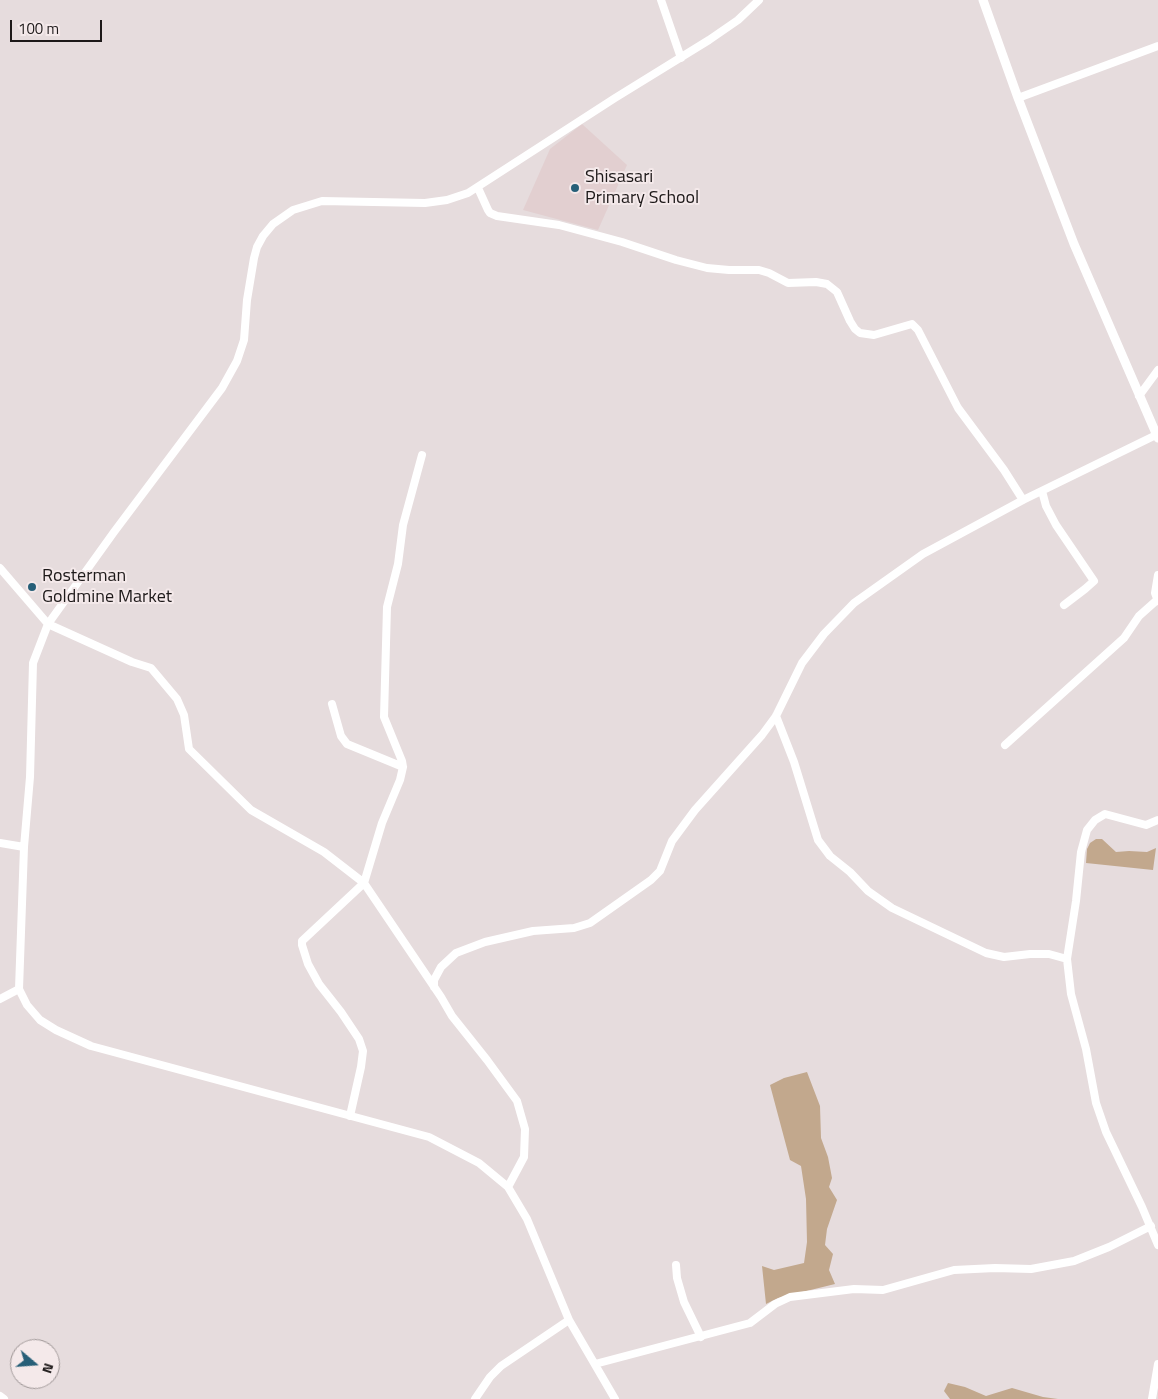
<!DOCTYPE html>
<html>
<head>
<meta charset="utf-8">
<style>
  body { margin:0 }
  #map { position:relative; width:1158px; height:1399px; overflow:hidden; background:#e6dcdd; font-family:"Titillium Web",sans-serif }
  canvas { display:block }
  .north { position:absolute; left:10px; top:1339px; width:50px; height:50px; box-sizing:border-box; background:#f4e9ea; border:1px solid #9e9696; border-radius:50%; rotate:108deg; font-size:14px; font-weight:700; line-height:20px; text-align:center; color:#1d1919 }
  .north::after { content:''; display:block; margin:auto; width:18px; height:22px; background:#265f78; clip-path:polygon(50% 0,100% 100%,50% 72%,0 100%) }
  .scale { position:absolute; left:10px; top:20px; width:92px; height:22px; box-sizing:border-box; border:2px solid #1d1919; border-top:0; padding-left:6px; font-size:15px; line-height:18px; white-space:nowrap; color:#1d1919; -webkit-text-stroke:4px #f4e9ea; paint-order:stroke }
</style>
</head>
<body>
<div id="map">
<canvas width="1158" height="1399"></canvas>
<div class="north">N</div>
<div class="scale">100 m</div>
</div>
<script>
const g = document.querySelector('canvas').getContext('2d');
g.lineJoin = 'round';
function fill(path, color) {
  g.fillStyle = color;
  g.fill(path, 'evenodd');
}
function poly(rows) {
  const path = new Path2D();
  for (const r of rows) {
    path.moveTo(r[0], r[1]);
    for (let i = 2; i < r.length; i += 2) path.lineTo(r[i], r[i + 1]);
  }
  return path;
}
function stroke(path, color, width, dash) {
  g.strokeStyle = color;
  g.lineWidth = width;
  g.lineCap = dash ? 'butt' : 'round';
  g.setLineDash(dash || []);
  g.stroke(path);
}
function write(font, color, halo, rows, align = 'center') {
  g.font = font + ' "Titillium Web",sans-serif';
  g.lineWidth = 4;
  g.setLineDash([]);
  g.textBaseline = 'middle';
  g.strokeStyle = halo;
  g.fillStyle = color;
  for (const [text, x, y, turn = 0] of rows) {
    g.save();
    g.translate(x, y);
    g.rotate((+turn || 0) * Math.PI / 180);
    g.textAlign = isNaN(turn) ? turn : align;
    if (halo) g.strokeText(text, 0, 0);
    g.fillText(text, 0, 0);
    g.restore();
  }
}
fill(poly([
  [582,124,627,165,598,230,523,210,550,149]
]), '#e2cfd0');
fill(poly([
  [1096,839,1102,839,1116,852,1129,851,1147,852,1156,848,1153,870,1086,863,1087,849,1090,843],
  [807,1072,820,1106,821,1138,828,1157,832,1178,829,1187,837,1200,827,1229,825,1245,833,1254,829,1270,835,1284,778,1298,766,1304,762,1266,774,1270,804,1263,807,1242,806,1199,801,1166,790,1160,770,1085,784,1078],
  [948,1383,965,1387,986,1396,1012,1388,1043,1397,1058,1399,950,1399,944,1391]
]), '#c2a88d');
stroke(poly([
  [661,0,681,58],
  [1018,98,1158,46],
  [478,188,488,210,490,213,497,216,559,225,622,242,676,260,707,268,729,270,759,270,769,273,788,283,816,282,827,284,837,292,850,321,855,329,860,333,874,335,912,324,918,330,958,408,1004,470,1023,500],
  [1139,396,1158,370],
  [1042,491,1046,506,1056,525,1094,581,1085,589,1064,605],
  [0,568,48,624,132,662,151,668,177,699,184,715,189,749,251,810,324,852,364,883,441,997,452,1016,487,1060,517,1101,525,1129,524,1157,508,1187],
  [1158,575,1155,593,1158,601],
  [332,704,341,736,347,744,403,767],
  [776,716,794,762,818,840,830,856,850,872,868,891,892,908,986,953,1004,957,1030,954,1049,954,1067,959],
  [1005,745,1124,638,1139,616,1157,600],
  [1158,820,1146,825,1105,814,1095,820,1087,830,1081,852,1076,901,1067,959,1071,994,1086,1049,1096,1103,1106,1132,1142,1207,1158,1245],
  [0,843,24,847],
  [434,987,434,980,441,967,456,953,485,942,533,931,574,928,590,923,651,880,660,871,672,841,695,810,762,735,776,716,802,663,824,634,854,603,923,554,1023,500,1156,435],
  [0,999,19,989],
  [350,1116,361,1067,363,1051,359,1039,341,1012,319,984,308,964,302,945,302,941,364,883,382,823,400,780,403,767,402,761,384,717,387,607,398,564,403,525,422,455],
  [676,1265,677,1278,684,1302,701,1337],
  [595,1364,750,1323,775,1304,790,1297,854,1289,883,1290,954,1270,995,1268,1031,1269,1074,1261,1109,1247,1151,1226],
  [0,1396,4,1399],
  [475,1399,490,1377,501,1366,569,1320],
  [615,1399,569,1320,527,1219,508,1187,479,1163,429,1137,91,1046,56,1030,40,1020,27,1005,19,989,24,847,30,777,33,663,48,624,114,532,222,388,237,361,244,340,247,300,254,258,257,247,263,236,273,224,293,210,322,201,425,203,447,200,468,193,615,98,709,40,738,20,759,0],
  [1152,1399,1158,1364]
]), '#fff', 8);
stroke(poly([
  [983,0,1018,98,1074,244,1158,438]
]), '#fff', 9);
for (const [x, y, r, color] of [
  [575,188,5,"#265f78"],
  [32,587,5,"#265f78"]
]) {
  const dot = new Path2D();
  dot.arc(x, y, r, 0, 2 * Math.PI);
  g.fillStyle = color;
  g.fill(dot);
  stroke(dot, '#f4e9ea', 2);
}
write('18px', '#1d1919', '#f4e9ea', [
  ["Shisasari",585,178],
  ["Primary School",585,199],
  ["Rosterman",42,577],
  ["Goldmine Market",42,598]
], 'left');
</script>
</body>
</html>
